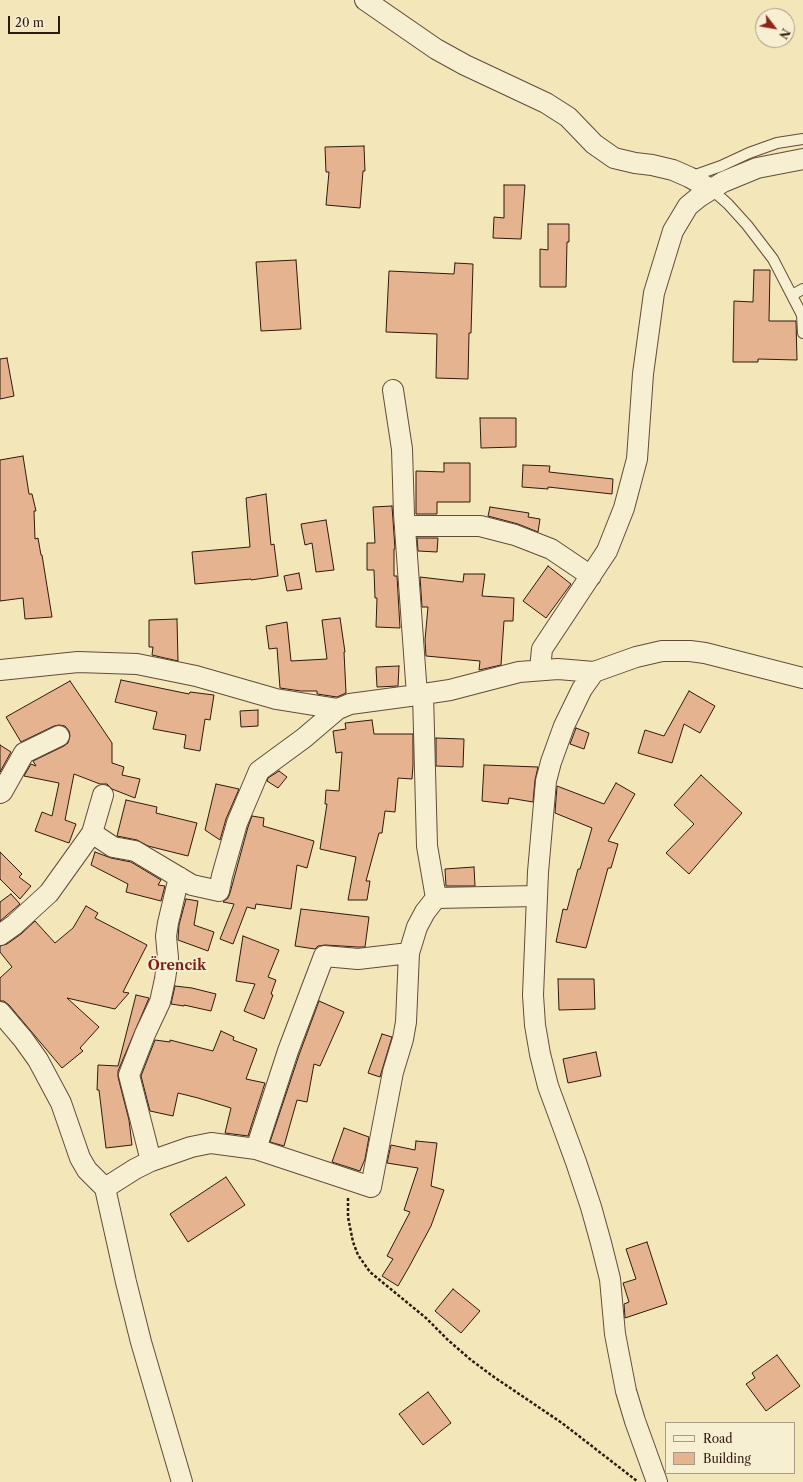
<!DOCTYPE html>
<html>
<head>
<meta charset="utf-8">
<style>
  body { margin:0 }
  #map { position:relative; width:803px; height:1482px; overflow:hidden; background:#f3e6b9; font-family:"Libre Caslon Text",serif }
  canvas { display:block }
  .legend { position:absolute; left:665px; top:1422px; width:130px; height:52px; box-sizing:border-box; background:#f7efd2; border:1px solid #a79984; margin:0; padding:5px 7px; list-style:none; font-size:12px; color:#30190e }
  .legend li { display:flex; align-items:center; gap:8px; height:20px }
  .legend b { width:20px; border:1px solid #a79984 }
  .north { position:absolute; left:755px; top:8px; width:40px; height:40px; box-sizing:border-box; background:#f7efd2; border:1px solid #a79984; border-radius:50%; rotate:121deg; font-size:11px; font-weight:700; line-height:16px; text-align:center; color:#30190e }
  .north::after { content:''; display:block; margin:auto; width:14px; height:18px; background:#8f2418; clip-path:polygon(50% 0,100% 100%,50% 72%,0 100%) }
  .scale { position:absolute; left:8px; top:16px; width:52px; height:18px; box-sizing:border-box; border:2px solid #30190e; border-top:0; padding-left:5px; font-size:12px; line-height:14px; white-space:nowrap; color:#30190e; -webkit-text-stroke:3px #f7efd2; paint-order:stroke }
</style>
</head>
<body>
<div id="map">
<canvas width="803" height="1482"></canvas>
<ul class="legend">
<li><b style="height:5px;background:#f7efd2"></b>Road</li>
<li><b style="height:11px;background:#e5b38f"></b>Building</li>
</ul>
<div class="north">N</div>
<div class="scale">20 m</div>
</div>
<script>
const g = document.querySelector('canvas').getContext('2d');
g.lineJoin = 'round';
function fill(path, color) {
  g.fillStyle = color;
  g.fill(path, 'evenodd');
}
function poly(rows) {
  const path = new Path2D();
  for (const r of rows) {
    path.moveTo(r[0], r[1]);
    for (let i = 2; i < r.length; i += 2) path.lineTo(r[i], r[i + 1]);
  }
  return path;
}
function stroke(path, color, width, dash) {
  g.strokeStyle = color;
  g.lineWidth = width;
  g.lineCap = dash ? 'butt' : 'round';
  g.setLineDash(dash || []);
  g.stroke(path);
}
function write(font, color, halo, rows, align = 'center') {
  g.font = font + ' "Libre Caslon Text",serif';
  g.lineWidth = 3.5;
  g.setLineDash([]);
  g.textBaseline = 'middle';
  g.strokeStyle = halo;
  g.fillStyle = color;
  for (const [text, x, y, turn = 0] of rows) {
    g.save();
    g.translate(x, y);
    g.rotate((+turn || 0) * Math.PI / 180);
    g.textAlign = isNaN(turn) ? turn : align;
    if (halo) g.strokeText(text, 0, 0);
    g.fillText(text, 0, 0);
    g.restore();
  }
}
const building = poly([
  [364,146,365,171,363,171,360,208,326,205,329,172,326,172,325,147,364,146],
  [504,185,525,185,521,239,493,238,494,217,504,218,504,185],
  [548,224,569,224,569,242,567,242,566,287,540,287,540,249,548,250,548,224],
  [296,260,301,329,261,331,256,262,296,260],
  [455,263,473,264,471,333,469,333,468,379,436,378,437,334,386,332,389,271,454,274,455,263],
  [754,270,770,270,769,321,796,321,797,360,758,359,758,362,733,362,734,301,753,302,754,270],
  [7,358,14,396,0,399,0,359,7,358],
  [480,418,516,418,516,447,481,448,480,418],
  [23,456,29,494,32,494,36,511,34,511,35,539,38,538,41,555,42,555,52,617,25,619,23,598,0,601,0,460,23,456],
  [444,463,470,463,470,502,437,502,437,514,416,514,416,471,444,472,444,463],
  [523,465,550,466,549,472,613,479,612,494,548,487,548,489,522,487,523,465],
  [266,494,271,545,274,544,278,576,251,580,251,579,195,584,192,552,250,547,246,498,266,494],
  [392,506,395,549,394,549,394,576,397,576,400,628,376,627,377,598,375,598,374,570,367,570,367,543,375,543,373,507,392,506],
  [490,507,529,513,528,517,540,519,538,532,518,524,488,516,490,507],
  [326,520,334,570,316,572,312,543,305,545,301,524,326,520],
  [417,538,438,538,437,552,418,551,417,538],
  [548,566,571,584,546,618,523,601,548,566],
  [299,573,302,589,287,591,284,576,299,573],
  [464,574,485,574,482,596,514,598,513,621,504,621,501,665,479,670,480,661,426,656,425,640,428,607,422,607,420,577,463,582,464,574],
  [340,618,345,652,344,652,346,693,337,697,317,694,317,691,301,691,280,688,277,648,269,649,266,626,287,622,291,661,327,659,322,620,340,618],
  [177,619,178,661,152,655,153,647,149,647,149,620,177,619],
  [399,666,398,686,377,687,376,667,399,666],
  [121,680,189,694,190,692,214,695,210,720,205,719,200,751,184,748,186,735,153,729,157,712,115,702,121,680],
  [70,681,112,743,112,763,124,767,122,775,140,779,135,798,112,789,107,784,100,784,74,774,65,820,76,824,69,843,35,831,42,812,52,816,59,783,24,776,31,764,36,766,33,761,64,746,68,743,70,736,69,731,65,726,59,725,54,726,21,742,6,717,70,681],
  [689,691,715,706,700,733,684,724,672,763,638,753,645,730,664,736,689,691],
  [258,710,258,726,241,727,240,711,258,710],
  [372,720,374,734,413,734,413,765,412,779,398,778,395,812,385,811,382,833,379,833,366,881,370,881,367,900,348,900,356,857,320,849,327,804,325,804,326,790,339,791,342,752,336,753,333,731,346,729,345,723,372,720],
  [576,728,589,733,584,749,570,744,576,728],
  [436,738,464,739,463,767,436,766,436,738],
  [0,745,11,752,0,772,0,745],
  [484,765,538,767,535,780,533,802,509,798,508,804,482,801,484,765],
  [279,771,287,777,278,788,267,781,268,778,279,771],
  [701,775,742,813,689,874,666,853,694,824,674,805,701,775],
  [616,783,635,794,608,841,618,844,611,868,608,868,586,948,556,942,563,909,567,910,578,869,580,869,592,828,555,813,557,786,604,804,616,783],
  [216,784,239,789,226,819,220,840,205,830,216,784],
  [126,800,157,807,156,813,197,823,188,856,148,846,137,840,117,836,126,800],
  [252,816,264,818,263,826,314,841,307,868,297,865,291,909,256,904,255,909,247,907,233,944,220,939,234,904,223,902,228,898,230,893,248,827,252,816],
  [0,852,22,874,19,877,31,886,20,899,0,879,0,852],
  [95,852,111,858,131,862,161,880,158,885,165,886,161,901,126,892,128,884,91,865,95,852],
  [474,867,475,886,446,886,445,869,474,867],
  [11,894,20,904,0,921,0,902,11,894],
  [186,899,198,901,194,925,214,932,208,951,178,940,179,925,186,899],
  [86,906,98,913,95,918,147,945,123,992,129,993,115,1009,67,998,99,1027,80,1048,83,1051,62,1068,9,1005,4,1001,0,1001,0,978,12,967,0,952,0,946,7,944,21,934,35,921,55,943,73,928,86,906],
  [301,909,369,917,365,947,358,947,325,945,318,946,315,949,295,946,301,909],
  [243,936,279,950,268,977,276,980,271,994,273,995,264,1019,244,1011,255,984,236,981,243,936],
  [558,979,594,979,595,1009,559,1010,558,979],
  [175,986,192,988,216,994,211,1011,184,1005,184,1006,171,1004,175,986],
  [136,995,149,998,118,1071,118,1077,129,1120,132,1145,106,1148,99,1090,97,1090,98,1065,118,1066,136,995],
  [319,1001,344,1012,320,1066,314,1064,307,1102,297,1100,284,1146,270,1142,299,1055,319,1001],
  [221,1031,234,1037,233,1040,257,1049,246,1079,265,1083,248,1136,225,1133,231,1108,198,1098,178,1093,173,1116,150,1111,141,1076,155,1040,170,1042,170,1040,213,1051,221,1031],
  [382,1034,392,1037,380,1077,368,1073,382,1034],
  [596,1052,601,1076,568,1083,563,1059,596,1052],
  [344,1128,369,1137,365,1159,360,1171,332,1162,344,1128],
  [416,1141,437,1143,431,1186,444,1190,431,1226,409,1267,398,1286,382,1276,393,1259,387,1256,410,1212,404,1210,418,1168,387,1163,391,1145,415,1150,416,1141],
  [226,1177,245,1205,188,1242,170,1214,226,1177],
  [647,1242,667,1304,625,1318,624,1304,629,1302,623,1283,636,1279,626,1249,647,1242],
  [453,1289,480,1311,461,1333,435,1311,453,1289],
  [777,1355,800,1386,766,1411,746,1384,755,1378,752,1373,777,1355],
  [428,1392,451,1423,423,1445,399,1414,428,1392]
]);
fill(building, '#e5b38f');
stroke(building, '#30190e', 1);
const lane = poly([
  [690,177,721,166,749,153,777,143,803,139],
  [711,189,728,204,747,225,773,259,802,315,803,333],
  [792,295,803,289]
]);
const street = poly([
  [365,0,436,49,465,65,546,103,568,117,594,144,614,158,635,163,652,165,673,170,689,177,711,189],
  [393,390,402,449,404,514,417,695],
  [405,526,480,526,515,535,551,549,591,576],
  [540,669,542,649,607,551,624,508,637,459,643,374,654,293,673,231,688,206,699,197,723,182,757,168,803,159],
  [0,670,78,662,137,664,196,676,276,699,338,709,350,704,417,695,450,690,519,672,558,669,594,672,636,657,662,651,690,651,705,653,803,678],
  [594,672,582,689,564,726,551,762,546,781,538,872,533,995,535,1025,540,1054,548,1086,576,1162,591,1207,601,1243,610,1279,615,1334,626,1391,635,1421,657,1482],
  [0,793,2,792,24,753,59,736],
  [92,833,113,847,135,851,192,885,219,891,222,876,237,823,259,771,304,738,338,709],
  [436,898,537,896],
  [0,935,14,925,49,893,92,833,103,795],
  [0,1012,23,1039,38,1060,61,1103,80,1158,87,1170,105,1188,126,1282,141,1342,182,1482],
  [256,1149,288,1051,324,956,358,959,409,953],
  [151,1161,129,1075,145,1034,160,1002,165,979,168,958,166,936,168,923,179,877],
  [105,1188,135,1169,151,1161,191,1147,211,1143,256,1149,371,1187,393,1072,403,1039,406,1022,409,953,417,927,425,912,436,898,427,846,423,694]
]);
stroke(lane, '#614c39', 12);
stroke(street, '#614c39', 22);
stroke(poly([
  [348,1198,348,1217,353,1242,358,1255,370,1272,426,1318,448,1340,471,1360,494,1377,562,1423,637,1481]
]), '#30190e', 2.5, [3, 2]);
stroke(lane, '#f7efd2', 10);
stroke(street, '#f7efd2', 20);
write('bold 14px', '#7a1f14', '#f7efd2', [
  ["Örencik",177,966]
]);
</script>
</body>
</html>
